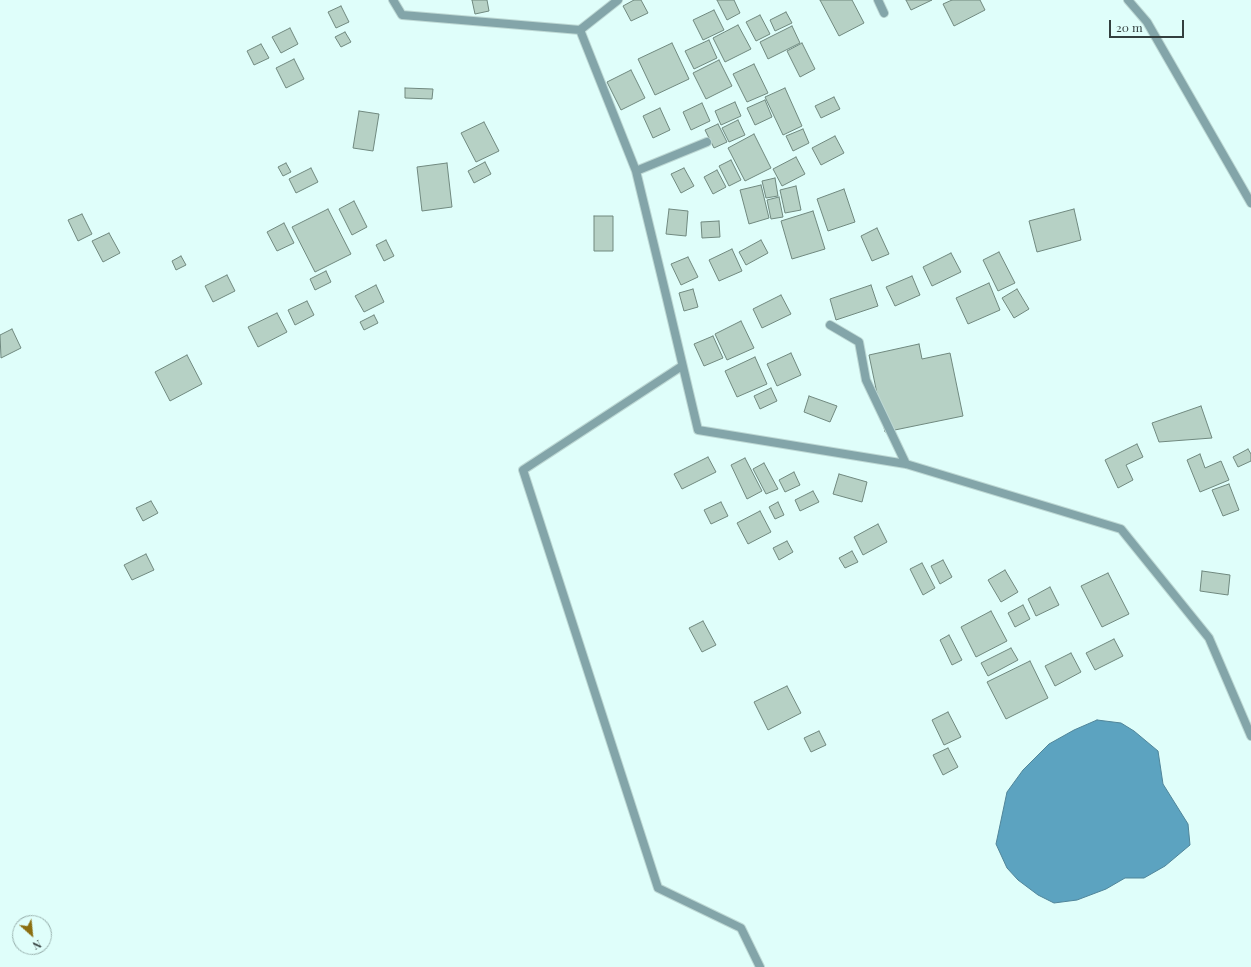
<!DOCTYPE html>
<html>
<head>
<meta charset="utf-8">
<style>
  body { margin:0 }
  #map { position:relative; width:1251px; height:967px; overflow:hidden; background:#dffefa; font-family:"Playfair Display",serif }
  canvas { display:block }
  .north { position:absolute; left:12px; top:915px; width:40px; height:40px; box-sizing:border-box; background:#dffefa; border:1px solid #9ab2af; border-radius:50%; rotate:153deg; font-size:11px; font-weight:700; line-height:16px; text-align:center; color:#333f3e }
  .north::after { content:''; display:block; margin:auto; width:14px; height:18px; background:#8b6e10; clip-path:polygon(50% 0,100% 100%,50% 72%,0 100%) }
  .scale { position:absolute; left:1109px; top:20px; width:75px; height:18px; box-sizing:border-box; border:2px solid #333f3e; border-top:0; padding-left:5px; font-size:12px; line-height:14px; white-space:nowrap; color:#333f3e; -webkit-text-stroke:3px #dffefa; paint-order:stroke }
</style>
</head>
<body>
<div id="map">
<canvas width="1251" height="967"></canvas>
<div class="north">N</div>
<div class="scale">20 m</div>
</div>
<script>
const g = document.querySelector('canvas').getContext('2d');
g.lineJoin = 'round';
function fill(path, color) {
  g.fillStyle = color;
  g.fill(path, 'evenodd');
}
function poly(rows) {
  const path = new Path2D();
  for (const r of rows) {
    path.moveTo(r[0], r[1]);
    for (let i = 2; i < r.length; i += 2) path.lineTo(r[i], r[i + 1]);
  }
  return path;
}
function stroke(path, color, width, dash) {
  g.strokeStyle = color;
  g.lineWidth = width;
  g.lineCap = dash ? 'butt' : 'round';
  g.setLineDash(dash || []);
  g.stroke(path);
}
const water = poly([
  [1097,720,1121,723,1134,731,1158,751,1163,784,1188,824,1190,845,1165,866,1144,878,1125,878,1106,889,1077,900,1054,903,1038,895,1018,880,1007,868,996,844,1007,792,1023,770,1049,744,1074,730,1097,720]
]);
fill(water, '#5ca3c0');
stroke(water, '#508599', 1);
const building = poly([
  [472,0,487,0,489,11,475,14,472,0],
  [634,0,641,0,648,13,631,21,623,6,634,0],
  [717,0,734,0,740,13,727,20,717,0],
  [820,0,852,0,864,23,839,36,820,0],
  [906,0,932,0,911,10,906,0],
  [952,0,980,0,985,10,954,26,943,4,952,0],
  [341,6,349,22,336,28,328,12,341,6],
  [714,10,724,30,703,40,693,20,714,10],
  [786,12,792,23,775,31,770,20,786,12],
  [760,15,770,34,756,41,746,22,760,15],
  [738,25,751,49,725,62,713,38,738,25],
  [792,26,800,43,768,59,760,42,792,26],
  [290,28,298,44,281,53,272,37,290,28],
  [345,32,351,42,341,47,335,37,345,32],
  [709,40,717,58,694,69,685,51,709,40],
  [672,43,689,79,655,95,638,59,672,43],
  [802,43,815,69,800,77,787,51,802,43],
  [261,44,269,58,254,65,247,51,261,44],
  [294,59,304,79,286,88,276,68,294,59],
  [719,60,732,86,706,99,693,73,719,60],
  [754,64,768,93,747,102,733,74,754,64],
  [631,70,645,98,621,110,607,82,631,70],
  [405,88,433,89,432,99,405,98,405,88],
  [785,88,802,126,783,135,765,97,785,88],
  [834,97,840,109,821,118,815,106,834,97],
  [765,100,772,117,755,125,747,108,765,100],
  [735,102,741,116,721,125,715,111,735,102],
  [702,103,710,121,691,130,683,112,702,103],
  [660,108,670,130,653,138,643,116,660,108],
  [359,111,379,114,373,151,353,148,359,111],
  [738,120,745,135,729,142,722,128,738,120],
  [484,122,499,151,476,162,461,133,484,122],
  [718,124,727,142,714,148,705,130,718,124],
  [803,129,809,143,793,151,786,136,803,129],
  [754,134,771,168,745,181,728,148,754,134],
  [835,136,844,153,821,165,812,148,835,136],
  [796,157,805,174,782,186,773,169,796,157],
  [731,160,741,180,729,186,719,166,731,160],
  [485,162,491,174,474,183,468,171,485,162],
  [286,163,291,172,283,176,278,167,286,163],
  [447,163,452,207,422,211,417,167,447,163],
  [311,168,318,182,296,193,289,179,311,168],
  [684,168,694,186,681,193,671,174,684,168],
  [717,170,726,187,713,194,704,177,717,170],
  [775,178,778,196,766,198,762,181,775,178],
  [761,185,769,218,749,224,740,190,761,185],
  [796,186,801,210,785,213,780,190,796,186],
  [844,189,855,222,828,231,817,199,844,189],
  [779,197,783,217,771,219,767,200,779,197],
  [354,201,367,227,352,235,339,209,354,201],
  [328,209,351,254,315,272,292,227,328,209],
  [669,209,688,211,686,236,666,234,669,209],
  [1074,209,1081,240,1037,252,1029,221,1074,209],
  [813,211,825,249,792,259,781,221,813,211],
  [82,214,92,234,78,241,68,220,82,214],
  [594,216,613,216,613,251,594,251,594,216],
  [719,221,720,237,702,238,701,222,719,221],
  [284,223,294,243,277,251,267,232,284,223],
  [877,228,889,254,872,261,861,236,877,228],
  [109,233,120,253,103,262,92,241,109,233],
  [386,240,394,256,384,261,376,245,386,240],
  [761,240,768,253,746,265,739,252,761,240],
  [732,249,742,271,719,281,709,260,732,249],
  [999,252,1015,283,998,291,983,260,999,252],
  [951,253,961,272,932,286,923,267,951,253],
  [181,256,186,265,176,270,172,261,181,256],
  [688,257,698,277,681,285,671,264,688,257],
  [326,271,331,282,315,290,310,279,326,271],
  [227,275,235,291,213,302,205,286,227,275],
  [912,276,920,295,895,306,886,287,912,276],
  [989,283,1000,310,968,324,956,298,989,283],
  [376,285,384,302,364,312,355,296,376,285],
  [871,285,878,306,836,320,830,299,871,285],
  [693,289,698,307,684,311,679,293,693,289],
  [1017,289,1029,309,1014,318,1002,298,1017,289],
  [781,295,791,314,762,328,753,309,781,295],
  [307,301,314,315,295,325,288,310,307,301],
  [277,313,287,332,258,347,248,327,277,313],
  [374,315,378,323,364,330,360,322,374,315],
  [741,321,754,348,727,360,715,334,741,321],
  [12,329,21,348,1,358,0,335,12,329],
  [713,336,723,358,704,366,694,344,713,336],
  [919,344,922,359,950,353,963,416,885,432,869,355,919,344],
  [791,353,801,375,777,386,767,364,791,353],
  [187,355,202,384,170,401,155,372,187,355],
  [755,357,767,384,737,397,725,371,755,357],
  [771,388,777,401,760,409,754,396,771,388],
  [809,396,837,406,830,422,804,412,809,396],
  [1201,406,1212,438,1159,442,1152,423,1201,406],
  [1137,444,1143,457,1126,465,1133,480,1118,488,1105,460,1137,444],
  [1248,449,1251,454,1251,461,1238,467,1233,457,1248,449],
  [1200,454,1205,468,1221,461,1229,480,1200,492,1187,460,1200,454],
  [708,457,716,472,682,489,674,474,708,457],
  [745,458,762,491,747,499,731,465,745,458],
  [764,463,778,489,766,494,753,469,764,463],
  [794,472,800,485,785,492,779,480,794,472],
  [839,474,867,482,862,502,833,494,839,474],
  [1229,484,1239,510,1223,516,1212,490,1229,484],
  [813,491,819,502,800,511,795,500,813,491],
  [151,501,158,513,143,521,136,508,151,501],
  [721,502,728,516,711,524,704,510,721,502],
  [778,502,784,515,775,519,769,507,778,502],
  [760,511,771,532,748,544,737,523,760,511],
  [878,524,887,542,863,555,854,537,878,524],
  [787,541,793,552,779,560,773,548,787,541],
  [852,551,858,562,845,568,839,558,852,551],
  [146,554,154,570,132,580,124,565,146,554],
  [943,560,952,577,940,584,931,566,943,560],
  [922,563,935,588,923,595,910,569,922,563],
  [1005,570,1018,592,1001,602,988,580,1005,570],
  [1202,571,1230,575,1228,595,1200,591,1202,571],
  [1108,573,1129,614,1102,627,1081,586,1108,573],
  [1050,587,1059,605,1036,616,1028,599,1050,587],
  [1023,605,1030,619,1015,627,1008,613,1023,605],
  [991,611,1007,641,976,657,961,627,991,611],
  [703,621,716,645,702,652,689,628,703,621],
  [949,635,962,660,952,665,940,640,949,635],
  [1114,639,1123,656,1095,670,1086,653,1114,639],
  [1011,648,1018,660,988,676,981,663,1011,648],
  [1071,653,1081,672,1055,686,1045,666,1071,653],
  [1030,661,1048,698,1006,719,987,682,1030,661],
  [787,686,801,713,768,730,754,702,787,686],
  [948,712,961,737,944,745,932,720,948,712],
  [819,731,826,745,811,752,804,738,819,731],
  [948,748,958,767,943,775,933,755,948,748]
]);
fill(building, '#b6d1c5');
stroke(building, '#70897f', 1);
const minor = poly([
  [393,0,402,15,580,30,636,171,666,295,698,430,906,464,1121,529,1209,638,1251,736],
  [878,0,884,13],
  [1128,0,1147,22,1251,203],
  [580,30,618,0],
  [636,171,707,142],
  [830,325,859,342,866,380,906,464],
  [682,366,523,470,658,888,741,928,760,967]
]);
stroke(minor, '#bdd8d4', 10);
stroke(minor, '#83a5a9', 8);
</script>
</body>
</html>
